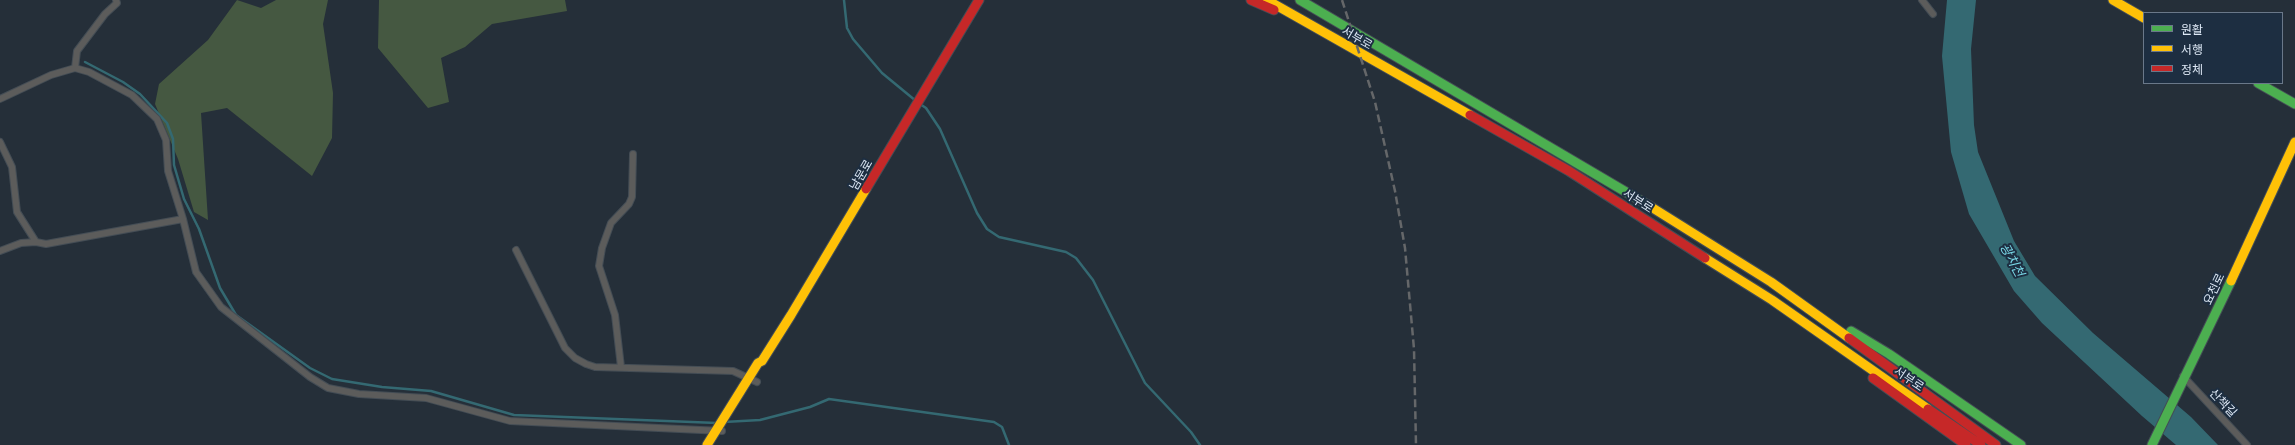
<!DOCTYPE html>
<html>
<head>
<meta charset="utf-8">
<style>
  body { margin:0 }
  #map { position:relative; width:2295px; height:445px; overflow:hidden; background:#252f39; font-family:Commissioner,"Noto Sans KR",sans-serif }
  canvas { display:block }
  .legend { position:absolute; left:2143px; top:12px; width:140px; height:72px; box-sizing:border-box; background:#1d2e41; border:1px solid #6a7889; margin:0; padding:5px 7px; list-style:none; font-size:12px; color:#dde8f5 }
  .legend li { display:flex; align-items:center; gap:8px; height:20px }
  .legend b { width:20px; border:1px solid #6a7889 }
</style>
</head>
<body>
<div id="map">
<canvas width="2295" height="445"></canvas>
<ul class="legend">
<li><b style="height:5px;background:#4caf50"></b>원활</li>
<li><b style="height:5px;background:#ffc107"></b>서행</li>
<li><b style="height:5px;background:#c62828"></b>정체</li>
</ul>
</div>
<script>
const g = document.querySelector('canvas').getContext('2d');
g.lineJoin = 'round';
function fill(path, color) {
  g.fillStyle = color;
  g.fill(path, 'evenodd');
}
function poly(rows) {
  const path = new Path2D();
  for (const r of rows) {
    path.moveTo(r[0], r[1]);
    for (let i = 2; i < r.length; i += 2) path.lineTo(r[i], r[i + 1]);
  }
  return path;
}
function stroke(path, color, width, dash) {
  g.strokeStyle = color;
  g.lineWidth = width;
  g.lineCap = dash ? 'butt' : 'round';
  g.setLineDash(dash || []);
  g.stroke(path);
}
function write(font, color, halo, rows, align = 'center') {
  g.font = font + ' Commissioner,"Noto Sans KR",sans-serif';
  g.lineWidth = 4;
  g.setLineDash([]);
  g.textBaseline = 'middle';
  g.strokeStyle = halo;
  g.fillStyle = color;
  for (const [text, x, y, turn = 0] of rows) {
    g.save();
    g.translate(x, y);
    g.rotate((+turn || 0) * Math.PI / 180);
    g.textAlign = isNaN(turn) ? turn : align;
    if (halo) g.strokeText(text, 0, 0);
    g.fillText(text, 0, 0);
    g.restore();
  }
}
fill(poly([
  [237,0,261,8,276,0,328,0,323,24,333,93,332,138,312,176,227,108,201,113,208,220,194,212,178,159,155,104,159,84,208,40],
  [379,0,565,0,567,11,492,24,465,47,441,58,449,102,428,108,378,48]
]), '#455841');
fill(poly([
  [1947,0,1976,0,1971,49,1974,125,1978,152,2014,241,2035,276,2093,333,2191,417,2218,445,2176,445,2142,416,2042,323,2014,291,1969,214,1951,152,1942,56]
]), '#346972');
stroke(poly([
  [844,0,847,28,853,39,882,73,916,101],
  [85,62,123,82,140,94,167,123,173,139,174,165,184,199,199,229,220,288,236,315,310,368,332,379,382,387,431,391,514,415,717,423],
  [920,104,926,108,940,129,977,213,987,229,999,237,1066,252,1076,258,1093,280,1145,383,1191,432,1200,445],
  [724,422,760,420,810,407,829,399,994,422,1002,427,1009,445]
]), '#346972', 2.5);
const street = poly([
  [1922,0,1933,14],
  [75,68,77,51,105,14,117,3,116,0],
  [0,99,51,75,75,68,89,72,132,95,157,119,166,140,168,171,183,219],
  [0,142,12,167,17,212,36,242],
  [516,250,565,348,575,358,586,364,595,367,733,371,757,382],
  [0,251,21,243,36,242,46,244,183,219,196,272,221,307,310,377,328,388,359,394,426,398,510,421,722,431],
  [621,367,615,315,599,266,602,248,611,223,629,204,632,197,633,154],
  [2183,376,2247,445]
]);
const fast = poly([
  [1300,0,1648,205],
  [2258,83,2295,104],
  [1851,331,1889,354,2021,445],
  [2152,445,2231,281]
]);
const slow = poly([
  [1267,0,1470,115],
  [2113,0,2144,18],
  [1648,205,1771,282,1849,338],
  [1705,258,1772,300,1928,409],
  [2231,281,2295,142],
  [707,445,758,363,762,361,791,315,866,189]
]);
const jam = poly([
  [1251,0,1274,10],
  [1470,115,1569,171,1705,258],
  [866,189,979,0],
  [1849,338,1996,445],
  [1873,378,1966,445],
  [1928,409,1981,445]
]);
stroke(street, '#444d55', 8);
stroke(fast, '#444d55', 11);
stroke(slow, '#444d55', 11);
stroke(jam, '#444d55', 11);
stroke(street, '#5c5c5b', 6);
stroke(fast, '#4caf50', 9);
stroke(slow, '#ffc107', 9);
stroke(jam, '#c62828', 9);
stroke(poly([
  [1342,0,1375,102,1395,191,1405,248,1414,349,1416,445]
]), '#656769', 2.5, [8, 4]);
write('12px', '#dde8f5', '#1d2e41', [
  ["서부로",1357,38,30],
  ["남문로",861,175,-60],
  ["서부로",1638,201,33],
  ["요천로",2214,289,-65],
  ["서부로",1909,379,34],
  ["산책길",2223,403,46]
]);
write('italic 13px', '#7ad8e7', '#1d2e41', [
  ["광치천",2012,260,62]
]);
</script>
</body>
</html>
